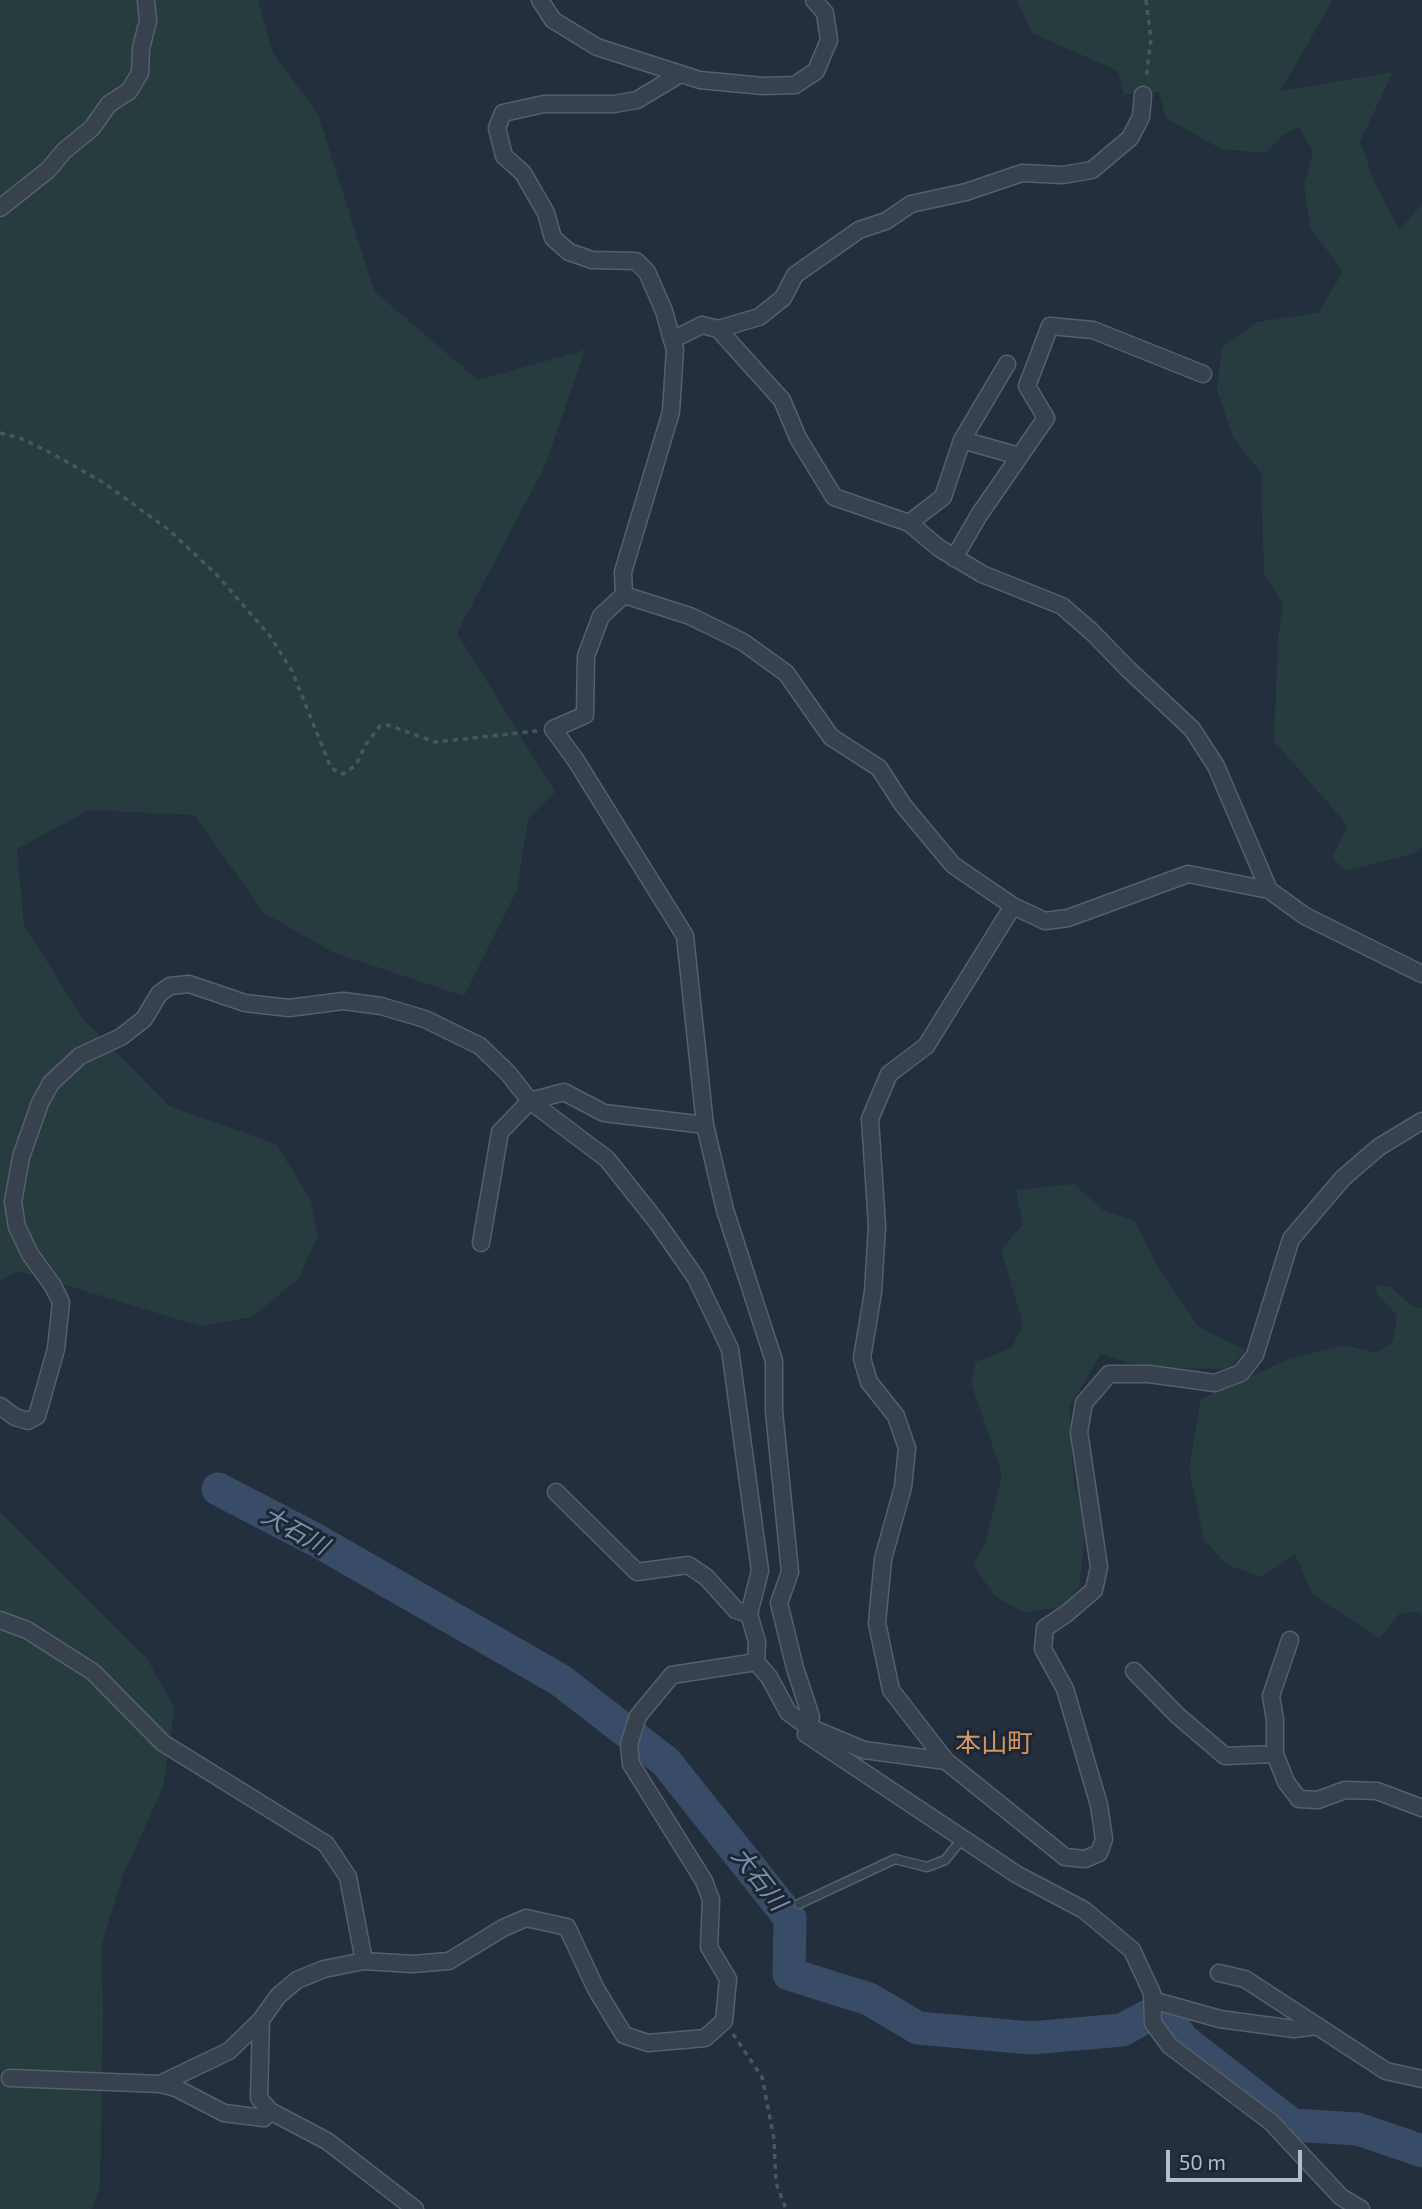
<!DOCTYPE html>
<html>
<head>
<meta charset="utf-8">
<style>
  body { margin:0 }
  #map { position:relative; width:1422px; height:2209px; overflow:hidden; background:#242f3e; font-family:"Exo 2",sans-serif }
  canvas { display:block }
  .scale { position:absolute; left:1166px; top:2150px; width:136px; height:32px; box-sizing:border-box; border:4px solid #b4bcc9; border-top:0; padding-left:9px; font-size:21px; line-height:24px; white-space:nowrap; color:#b4bcc9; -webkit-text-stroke:5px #1d2633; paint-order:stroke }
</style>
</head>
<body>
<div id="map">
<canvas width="1422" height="2209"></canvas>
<div class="scale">50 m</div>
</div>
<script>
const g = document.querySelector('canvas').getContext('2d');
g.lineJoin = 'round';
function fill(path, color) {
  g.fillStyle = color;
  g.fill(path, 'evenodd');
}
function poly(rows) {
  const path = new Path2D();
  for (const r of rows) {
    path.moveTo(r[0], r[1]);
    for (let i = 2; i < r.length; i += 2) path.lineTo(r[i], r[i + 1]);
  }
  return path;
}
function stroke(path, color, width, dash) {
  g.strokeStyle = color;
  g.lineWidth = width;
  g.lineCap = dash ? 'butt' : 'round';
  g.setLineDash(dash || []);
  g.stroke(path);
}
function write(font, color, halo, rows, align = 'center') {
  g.font = font + ' "Exo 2","Noto Sans JP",sans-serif';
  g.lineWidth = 6;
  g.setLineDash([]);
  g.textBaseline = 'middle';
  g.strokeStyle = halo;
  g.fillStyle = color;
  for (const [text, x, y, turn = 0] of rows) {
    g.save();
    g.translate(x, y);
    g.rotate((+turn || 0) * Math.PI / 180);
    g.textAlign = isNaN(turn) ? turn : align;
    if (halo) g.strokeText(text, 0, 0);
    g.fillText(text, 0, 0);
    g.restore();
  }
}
fill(poly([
  [0,0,258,0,273,53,318,114,374,291,478,380,585,350,545,466,457,633,555,792,528,819,517,890,464,996,333,952,264,913,194,815,89,810,17,849,24,925,83,1019,169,1106,276,1144,310,1199,318,1236,298,1279,252,1317,200,1326,19,1271,0,1281],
  [1017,0,1333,0,1280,91,1393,72,1360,142,1376,186,1400,230,1422,204,1422,847,1414,853,1347,871,1332,858,1348,826,1274,741,1278,638,1283,604,1264,573,1261,473,1233,437,1217,389,1222,347,1257,322,1318,313,1343,272,1310,227,1304,185,1313,151,1299,127,1284,134,1266,153,1221,149,1166,118,1159,92,1124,94,1118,71,1032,33],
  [1074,1184,1103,1210,1135,1221,1159,1269,1198,1326,1245,1350,1229,1369,1142,1367,1101,1354,1069,1407,1074,1488,1090,1517,1085,1536,1079,1588,1061,1607,1024,1613,995,1596,973,1565,986,1542,1002,1474,971,1383,976,1362,1012,1348,1023,1324,1001,1250,1023,1224,1016,1190],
  [1375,1285,1391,1287,1413,1307,1422,1308,1422,1616,1418,1612,1400,1613,1379,1638,1313,1595,1295,1554,1262,1577,1227,1565,1204,1540,1189,1468,1201,1399,1289,1359,1345,1345,1375,1353,1393,1342,1397,1315,1377,1294],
  [0,1512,147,1659,175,1707,163,1787,124,1873,101,1946,103,2010,100,2187,91,2209,0,2209]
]), '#263c3f');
stroke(poly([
  [218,1489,316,1540,560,1680,666,1762,790,1918,789,1974,869,1999,918,2028,1031,2038,1122,2030,1146,2017,1164,2014,1183,2040,1292,2125,1358,2129,1422,2151]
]), '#394c67', 33);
const lane = poly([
  [799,1904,895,1859,927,1867,945,1860,962,1839]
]);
const street = poly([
  [540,0,553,20,597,47,700,80,763,86,795,85,816,71,829,40,825,13,814,0],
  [680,74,637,100,614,104,544,104,503,113,497,128,504,156,523,173,546,213,553,238,569,252,592,260,636,261,647,272,664,311,672,340,675,349,671,412,623,572,624,595,690,616,743,642,786,673,831,737,879,768,903,805,953,865,1013,906,1045,921,1068,918,1188,874,1269,890,1305,916,1422,974],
  [0,208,48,170,64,151,92,128,109,104,129,91,140,73,141,48,148,21,146,0],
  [718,329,759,317,783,298,795,275,859,230,886,221,911,204,966,192,1022,173,1063,175,1092,170,1130,138,1141,117,1143,95],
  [672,340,702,325,718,329,782,400,798,438,834,497,909,523,939,548,982,574,1062,606,1092,632,1128,669,1192,729,1216,766,1269,890],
  [962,440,1019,456],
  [909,523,943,497,962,440,1007,364],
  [954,558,979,515,1046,418,1027,386,1050,326,1093,330,1203,374],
  [624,595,601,616,586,656,585,715,553,729,575,759,685,936,705,1125,725,1210,774,1361,774,1411,790,1572,779,1603,795,1668,811,1717,806,1734,1016,1874,1084,1910,1132,1950,1152,1993,1153,2023,1170,2046,1271,2122,1341,2197,1361,2209],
  [481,1243,500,1132,530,1101,564,1092,604,1113,705,1125],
  [0,1406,15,1417,28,1421,37,1416,56,1349,61,1302,53,1286,30,1254,17,1227,13,1202,21,1157,40,1103,51,1083,80,1056,121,1037,144,1019,159,994,170,986,189,984,245,1003,289,1008,343,1001,381,1006,425,1019,480,1046,508,1073,530,1101,607,1159,657,1222,696,1278,730,1349,760,1571,749,1614,757,1642,756,1662],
  [556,1492,637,1572,688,1565,706,1577,736,1610,749,1614],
  [0,1620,27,1630,93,1672,163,1743,326,1844,348,1877,364,1961],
  [1290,1640,1271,1696,1275,1720,1275,1754,1286,1782,1299,1799,1318,1800,1345,1790,1377,1791,1422,1808],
  [1134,1671,1177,1715,1225,1756,1275,1754],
  [946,1761,891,1690,877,1623,883,1559,903,1487,907,1448,896,1416,869,1382,862,1358,873,1292,877,1226,870,1119,889,1074,926,1046,1013,906],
  [1219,1973,1245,1979,1386,2071,1422,2079],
  [1152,2000,1220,2019,1294,2029,1318,2026],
  [10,2078,160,2084,229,2051,261,2020],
  [160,2084,176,2088,224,2113,264,2118,270,2111],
  [415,2209,327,2141,270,2111,259,2098,261,2020,278,1996,297,1980,324,1969,364,1961,412,1964,449,1961,503,1928,526,1918,567,1927,596,1989,624,2035,648,2043,705,2038,724,2021,728,1979,709,1947,711,1900,704,1881,631,1764,629,1744,638,1716,672,1675,756,1662,769,1677,788,1712,807,1726,864,1750,946,1761,1065,1857,1085,1859,1099,1853,1104,1839,1099,1805,1065,1689,1043,1649,1045,1628,1066,1614,1094,1590,1099,1567,1079,1432,1084,1403,1109,1374,1149,1374,1215,1383,1241,1373,1255,1355,1291,1239,1343,1178,1379,1147,1422,1121]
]);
stroke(lane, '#565f6c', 11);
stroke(street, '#565f6c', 19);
stroke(poly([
  [1146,0,1151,39,1146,79],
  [0,433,20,438,51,453,104,483,169,530,216,574,270,636,292,671,331,768,343,774,356,765,366,744,380,726,388,725,435,742,537,731],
  [733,2034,762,2077,774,2139,776,2183,786,2209]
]), '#44595c', 3.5, [5, 5]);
stroke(lane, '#38414e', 8);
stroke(street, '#38414e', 16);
write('italic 24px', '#7c92b1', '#1d2633', [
  ["大石川",295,1531,29],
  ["大石川",759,1879,52]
]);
write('26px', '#d59563', '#1d2633', [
  ["本山町",994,1743]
]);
</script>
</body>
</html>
